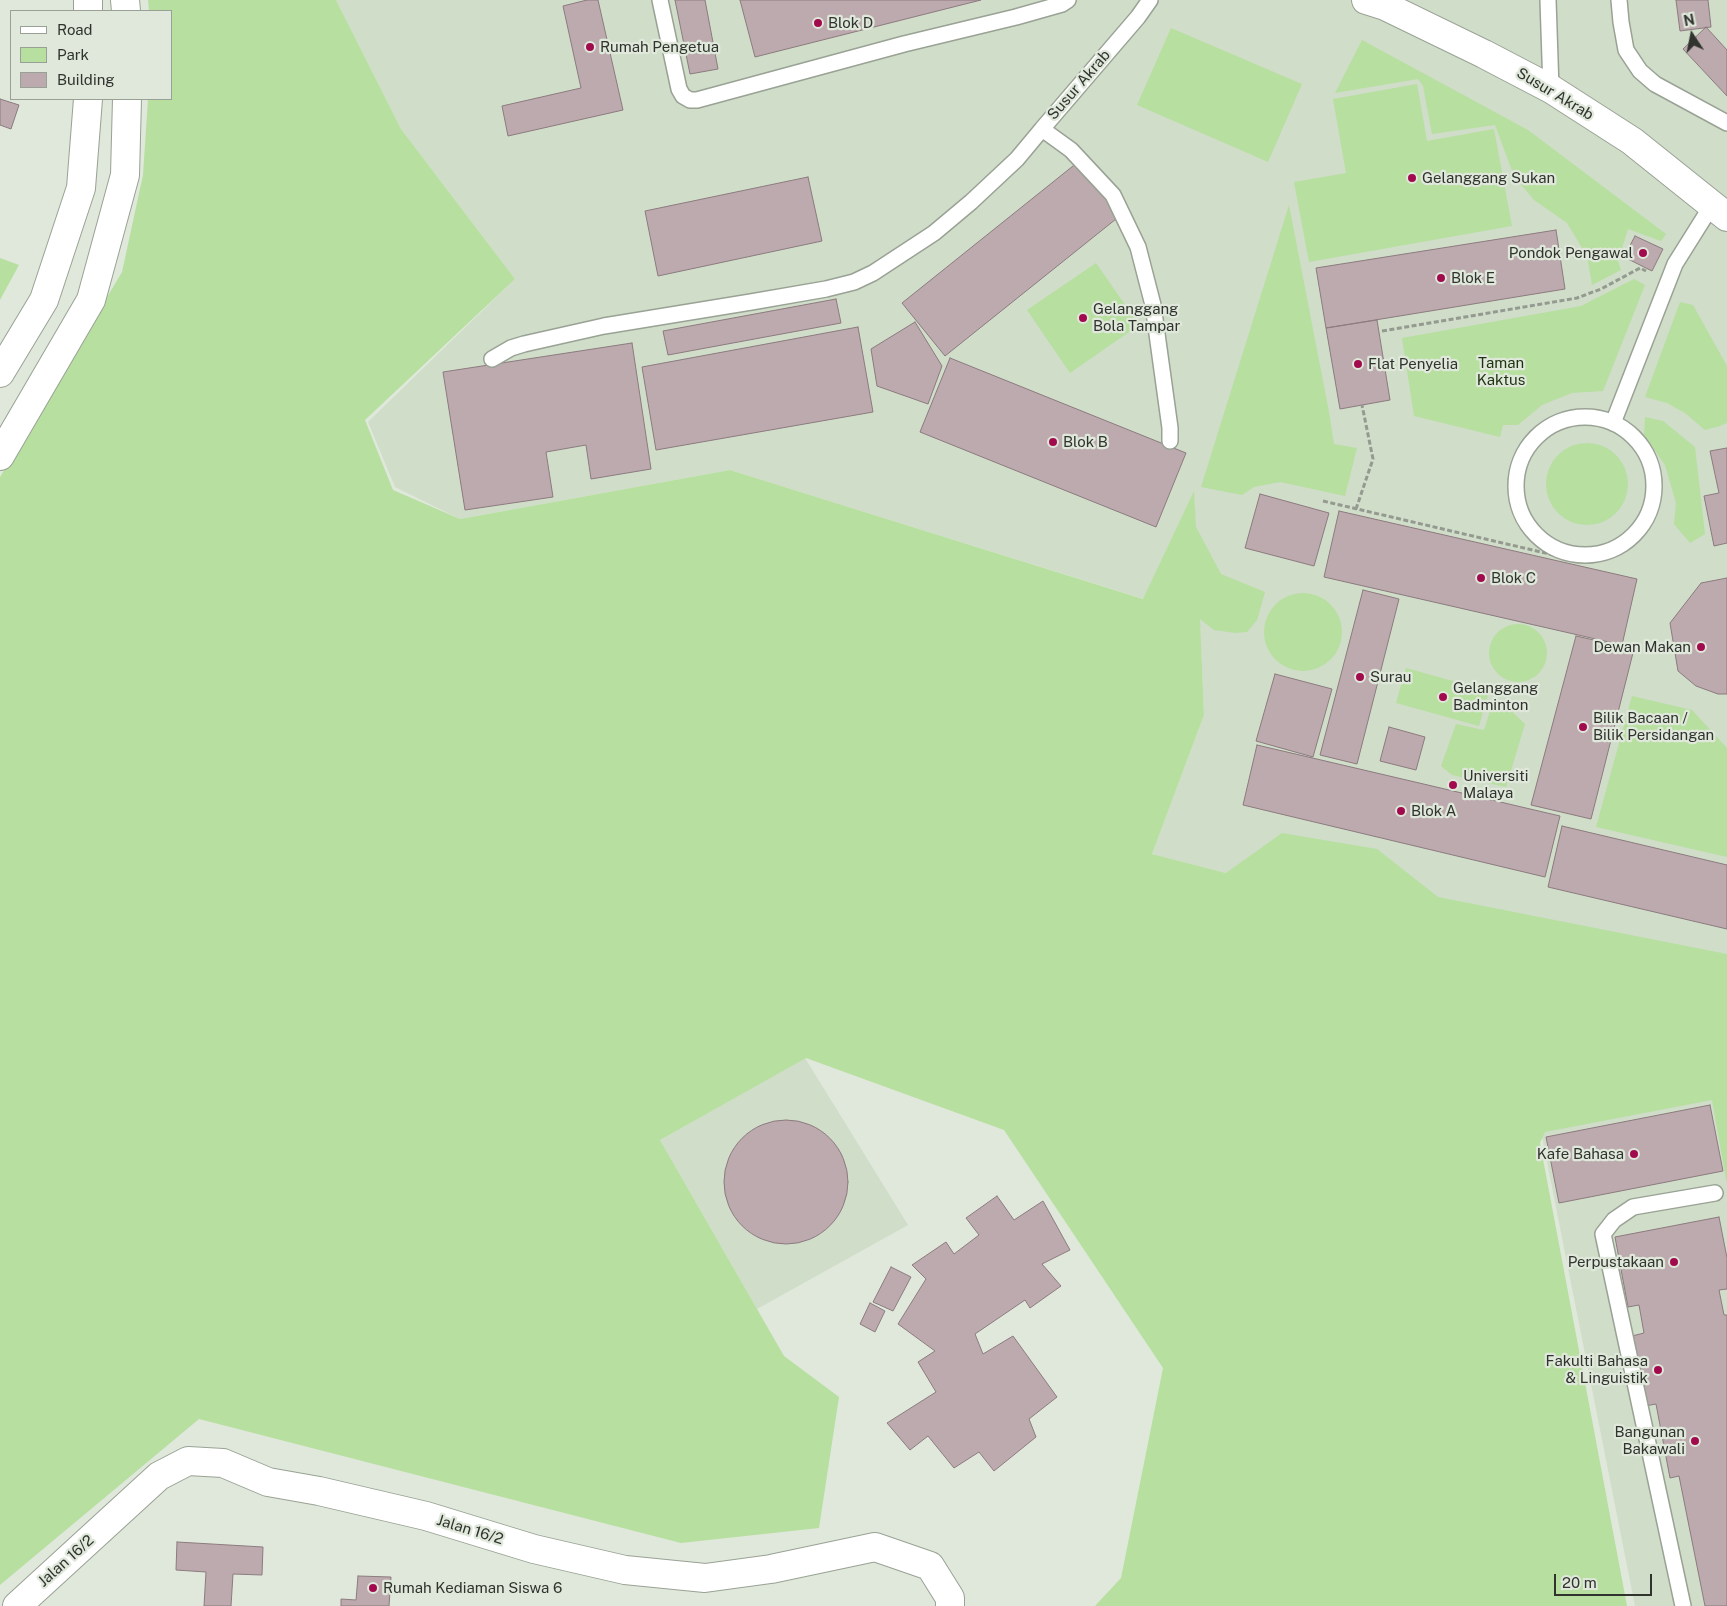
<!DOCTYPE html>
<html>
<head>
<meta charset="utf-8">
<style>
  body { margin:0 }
  #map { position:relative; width:1727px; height:1606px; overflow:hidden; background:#dfe8da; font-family:"Public Sans",sans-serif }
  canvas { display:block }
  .legend { position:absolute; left:10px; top:10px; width:162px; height:90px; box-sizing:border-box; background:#dfe8da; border:1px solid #99a095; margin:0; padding:6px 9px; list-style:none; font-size:15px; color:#30332e }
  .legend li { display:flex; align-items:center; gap:10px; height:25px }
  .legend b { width:25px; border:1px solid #99a095 }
  .north { position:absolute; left:1667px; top:10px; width:50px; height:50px; -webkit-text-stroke:4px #dfe8da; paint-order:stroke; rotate:349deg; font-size:14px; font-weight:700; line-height:20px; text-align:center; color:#30332e }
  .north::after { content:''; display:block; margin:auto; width:18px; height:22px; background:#30332e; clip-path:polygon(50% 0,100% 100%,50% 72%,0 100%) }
  .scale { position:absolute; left:1554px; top:1574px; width:98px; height:22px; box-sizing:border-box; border:2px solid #30332e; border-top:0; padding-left:6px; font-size:15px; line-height:18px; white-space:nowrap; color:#30332e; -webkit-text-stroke:4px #dfe8da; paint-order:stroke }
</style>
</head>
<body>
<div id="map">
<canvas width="1727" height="1606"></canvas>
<ul class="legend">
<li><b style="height:6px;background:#fff"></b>Road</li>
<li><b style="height:14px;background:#b7dfa0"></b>Park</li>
<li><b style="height:14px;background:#bcaaae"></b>Building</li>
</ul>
<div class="north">N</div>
<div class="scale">20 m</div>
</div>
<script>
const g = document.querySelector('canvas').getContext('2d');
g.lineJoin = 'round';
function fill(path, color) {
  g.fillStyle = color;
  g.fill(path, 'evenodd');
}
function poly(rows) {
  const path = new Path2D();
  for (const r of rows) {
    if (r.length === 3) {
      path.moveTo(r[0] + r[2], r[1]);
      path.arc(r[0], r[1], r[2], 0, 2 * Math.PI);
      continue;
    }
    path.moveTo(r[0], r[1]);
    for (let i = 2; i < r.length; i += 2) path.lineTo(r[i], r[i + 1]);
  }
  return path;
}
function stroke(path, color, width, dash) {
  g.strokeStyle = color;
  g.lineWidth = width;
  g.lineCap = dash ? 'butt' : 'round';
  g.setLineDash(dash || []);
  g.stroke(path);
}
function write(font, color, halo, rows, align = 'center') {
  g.font = font + ' "Public Sans",sans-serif';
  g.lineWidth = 4.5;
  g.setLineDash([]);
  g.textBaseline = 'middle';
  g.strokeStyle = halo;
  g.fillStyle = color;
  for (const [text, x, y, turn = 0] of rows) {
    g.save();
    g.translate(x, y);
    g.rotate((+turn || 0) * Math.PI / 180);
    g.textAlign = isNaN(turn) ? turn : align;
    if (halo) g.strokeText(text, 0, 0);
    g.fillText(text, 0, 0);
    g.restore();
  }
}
fill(poly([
  [336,0,1727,0,1727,1606,1635,1606,1502,935,1226,873,1152,854,1204,715,1194,493,1144,599,730,470,460,519,395,487,368,422,515,279,401,129],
  [805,1058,908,1225,757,1309,660,1140]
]), '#d0ddc9');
fill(poly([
  [148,0,336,0,401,129,515,279,365,420,393,490,460,519,730,470,1143,599,1194,491,1196,527,1221,574,1265,592,1257,620,1247,632,1235,633,1214,630,1200,619,1204,715,1152,854,1226,873,1282,833,1377,849,1438,897,1727,954,1727,1184,1712,1100,1545,1132,1540,1143,1627,1606,1095,1606,1121,1578,1163,1368,1004,1130,806,1058,660,1140,784,1356,839,1397,819,1528,681,1543,199,1419,0,1585,0,477,122,272,143,175,148,99,171,99,171,11,149,11],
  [1171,28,1302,84,1268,162,1137,105],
  [1362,40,1528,130,1666,234,1661,241,1628,229,1618,261,1621,270,1592,285,1587,256,1567,223,1534,200,1514,176,1495,125,1432,134,1423,86,1418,79,1335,93],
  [1417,84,1427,141,1494,129,1512,226,1309,262,1294,182,1346,173,1333,99],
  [1289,205,1329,412,1334,444,1357,448,1345,496,1280,482,1254,487,1242,495,1201,487],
  [0,258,19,265,0,300],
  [1096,263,1139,325,1070,373,1027,310],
  [1634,279,1645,285,1603,391,1572,393,1542,405,1518,425,1503,425,1500,437,1414,416,1402,338,1581,306],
  [1680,302,1693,305,1727,366,1727,423,1720,426,1705,430,1685,413,1667,403,1645,397],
  [1645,417,1663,421,1695,447,1705,534,1690,543,1674,524,1676,503,1665,465,1644,435],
  [1587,484,41],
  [1303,632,39],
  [1518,653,29],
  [1406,668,1489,691,1479,726,1396,703],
  [1632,696,1692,710,1727,748,1727,857,1596,827],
  [1493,702,1504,704,1525,724,1506,787,1452,775,1441,766,1456,724,1484,730]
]), '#b7dfa0');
const building = poly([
  [587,0,598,0,623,110,508,136,502,106,581,88,563,6,587,0],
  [675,0,705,0,718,69,690,74,675,0],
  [740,0,981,0,755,57,740,0],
  [1676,0,1708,0,1711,27,1680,31,1676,0],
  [1706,27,1727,50,1727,96,1683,49,1706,27],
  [0,99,19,105,11,129,0,125,0,99],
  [1078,162,1121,215,945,356,902,303,1078,162],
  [808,177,822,241,658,276,645,211,808,177],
  [1556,230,1565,289,1326,328,1316,268,1556,230],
  [1635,236,1663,249,1652,271,1624,257,1635,236],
  [836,299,841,323,668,355,663,331,836,299],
  [1377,320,1390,400,1340,409,1326,328,1377,320],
  [915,322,942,366,928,404,877,386,871,349,915,322],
  [858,327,873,412,656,450,642,367,858,327],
  [632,343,651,469,591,479,586,445,546,452,553,497,465,510,443,372,632,343],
  [950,358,1186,453,1156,527,920,432,950,358],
  [1727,448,1727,543,1714,546,1704,496,1719,493,1710,451,1727,448],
  [1260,494,1329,513,1314,566,1245,548,1260,494],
  [1339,511,1637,579,1622,645,1324,577,1339,511],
  [1727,578,1727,694,1718,694,1696,686,1678,671,1670,623,1701,583,1727,578],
  [1363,590,1399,599,1357,764,1320,755,1363,590],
  [1576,636,1634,649,1591,819,1531,805,1576,636],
  [1275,674,1332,689,1313,757,1256,741,1275,674],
  [1389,727,1425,737,1416,770,1380,761,1389,727],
  [1257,745,1560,816,1545,877,1243,805,1257,745],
  [1562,826,1727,865,1727,929,1548,887,1562,826],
  [1710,1105,1723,1171,1559,1203,1546,1137,1710,1105],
  [786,1182,62],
  [997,1196,1014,1220,1043,1201,1070,1250,1042,1264,1061,1286,1030,1308,1025,1300,975,1334,983,1354,1013,1336,1057,1397,1029,1419,1036,1437,994,1471,979,1452,954,1468,928,1436,910,1450,887,1423,936,1392,918,1362,935,1351,898,1324,926,1279,912,1265,946,1242,954,1254,979,1235,966,1218,997,1196],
  [1719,1217,1727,1258,1727,1289,1719,1290,1724,1315,1727,1315,1727,1606,1705,1606,1679,1476,1670,1478,1656,1404,1645,1406,1632,1336,1644,1333,1639,1305,1628,1307,1615,1237,1719,1217],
  [891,1267,911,1277,893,1311,873,1302,891,1267],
  [870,1303,885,1311,875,1332,860,1324,870,1303],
  [177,1542,263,1547,262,1575,233,1574,231,1606,204,1606,206,1572,176,1570,177,1542],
  [358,1576,391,1577,389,1606,341,1606,341,1599,356,1600,358,1576]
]);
fill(building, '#bcaaae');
stroke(building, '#8c7b7f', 1);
const service = poly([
  [660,0,679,89,683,96,690,100,697,100,904,44,1016,17,1062,4,1068,0],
  [1150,0,1138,17,1042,129,1071,150,1113,195,1138,247,1153,305,1170,428,1170,441],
  [1548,0,1551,89],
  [1619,0,1621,22,1626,50,1640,71,1655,84,1727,123],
  [492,359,511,348,524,344,604,326,751,302,826,289,854,282,873,273,934,233,971,202,1017,159,1042,129],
  [1585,486,69],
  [1613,423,1675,264,1712,205],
  [1683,1606,1603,1234,1614,1220,1633,1207,1715,1193]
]);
const minor = poly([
  [1366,0,1385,6,1484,54,1551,89,1632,141,1727,217],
  [17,1606,159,1476,188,1461,223,1463,268,1482,319,1491,426,1516,534,1549,625,1570,705,1578,771,1569,875,1547,930,1566,950,1598,950,1606]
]);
const secondary = poly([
  [88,0,88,11],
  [125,0,126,11],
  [0,373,44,300,81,188,88,99],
  [0,456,91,300,125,175,127,99]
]);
stroke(service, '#99a294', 18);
stroke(minor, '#99a294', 30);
stroke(secondary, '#99a294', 30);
stroke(poly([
  [1382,331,1577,298,1601,289,1640,268,1646,271],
  [1323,501,1571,559,1573,553],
  [1356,509,1373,459,1362,405]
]), '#949a90', 3, [5, 2.5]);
stroke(service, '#fff', 15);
stroke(minor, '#fff', 28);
stroke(secondary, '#fff', 28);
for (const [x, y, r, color] of [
  [818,23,5,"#a10b4e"],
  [590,47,5,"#a10b4e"],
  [1412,178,5,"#a10b4e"],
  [1643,253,5,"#a10b4e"],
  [1441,278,5,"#a10b4e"],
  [1083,318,5,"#a10b4e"],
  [1358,364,5,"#a10b4e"],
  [1053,442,5,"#a10b4e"],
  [1481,578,5,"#a10b4e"],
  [1701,647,5,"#a10b4e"],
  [1360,677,5,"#a10b4e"],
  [1443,697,5,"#a10b4e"],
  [1583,727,5,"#a10b4e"],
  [1453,785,5,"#a10b4e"],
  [1401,811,5,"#a10b4e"],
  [1634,1154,5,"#a10b4e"],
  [1674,1262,5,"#a10b4e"],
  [1658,1370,5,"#a10b4e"],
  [1695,1441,5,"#a10b4e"],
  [373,1588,5,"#a10b4e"]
]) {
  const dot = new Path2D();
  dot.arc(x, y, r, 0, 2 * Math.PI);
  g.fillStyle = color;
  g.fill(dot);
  stroke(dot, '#dfe8da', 2);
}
write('15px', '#30332e', '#dfe8da', [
  ["Blok D",828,23],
  ["Rumah Pengetua",600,47],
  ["Gelanggang Sukan",1422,178],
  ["Pondok Pengawal",1633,253,"right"],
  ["Blok E",1451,278],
  ["Gelanggang",1093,309],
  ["Bola Tampar",1093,326],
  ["Flat Penyelia",1368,364],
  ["Blok B",1063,442],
  ["Blok C",1491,578],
  ["Dewan Makan",1691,647,"right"],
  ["Surau",1370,677],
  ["Gelanggang",1453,688],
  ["Badminton",1453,705],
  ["Bilik Bacaan /",1593,718],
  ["Bilik Persidangan",1593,735],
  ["Universiti",1463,776],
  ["Malaya",1463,793],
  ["Blok A",1411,811],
  ["Kafe Bahasa",1624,1154,"right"],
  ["Perpustakaan",1664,1262,"right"],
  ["Fakulti Bahasa",1648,1361,"right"],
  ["& Linguistik",1648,1378,"right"],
  ["Bangunan",1685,1432,"right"],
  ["Bakawali",1685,1449,"right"],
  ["Rumah Kediaman Siswa 6",383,1588]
], 'left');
write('15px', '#30332e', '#dfe8da', [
  ["Susur Akrab",1079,85,-49],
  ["Susur Akrab",1555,94,31],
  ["Jalan 16/2",470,1530,17],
  ["Jalan 16/2",66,1561,-42]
]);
write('15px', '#1e3210', '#dfe8da', [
  ["Taman",1501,363],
  ["Kaktus",1501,380]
]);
</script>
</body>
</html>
